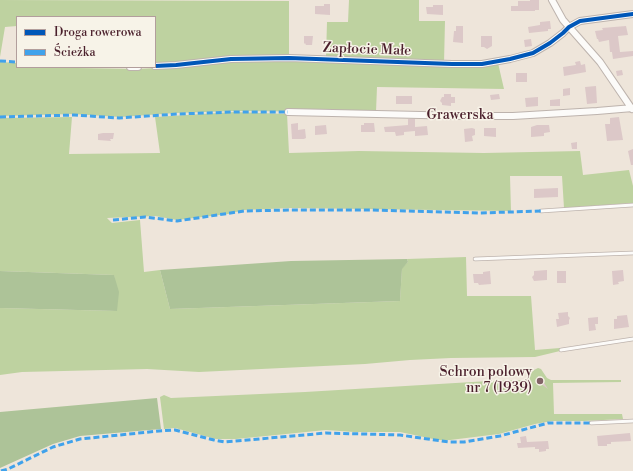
<!DOCTYPE html>
<html>
<head>
<meta charset="utf-8">
<style>
  body { margin:0 }
  #map { position:relative; width:633px; height:471px; overflow:hidden; background:#eee5da; font-family:"Libre Bodoni",serif }
  canvas { display:block }
  .legend { position:absolute; left:16px; top:16px; width:140px; height:52px; box-sizing:border-box; background:#f7f3e8; border:1px solid #b29e9c; margin:0; padding:5px 7px; list-style:none; font-size:12px; color:#4a1f2b }
  .legend li { display:flex; align-items:center; gap:8px; height:20px }
  .legend b { width:20px; border:1px solid #b29e9c }
</style>
</head>
<body>
<div id="map">
<canvas width="633" height="471"></canvas>
<ul class="legend">
<li><b style="height:5px;background:#0057b8"></b>Droga rowerowa</li>
<li><b style="height:5px;background:#40a2eb"></b>Ścieżka</li>
</ul>
</div>
<script>
const g = document.querySelector('canvas').getContext('2d');
g.lineJoin = 'round';
function fill(path, color) {
  g.fillStyle = color;
  g.fill(path, 'evenodd');
}
function poly(rows) {
  const path = new Path2D();
  for (const r of rows) {
    path.moveTo(r[0], r[1]);
    for (let i = 2; i < r.length; i += 2) path.lineTo(r[i], r[i + 1]);
  }
  return path;
}
function stroke(path, color, width, dash) {
  g.strokeStyle = color;
  g.lineWidth = width;
  g.lineCap = dash ? 'butt' : 'round';
  g.setLineDash(dash || []);
  g.stroke(path);
}
function write(font, color, halo, rows, align = 'center') {
  g.font = font + ' "Libre Bodoni",serif';
  g.lineWidth = 3;
  g.setLineDash([]);
  g.textBaseline = 'middle';
  g.strokeStyle = halo;
  g.fillStyle = color;
  for (const [text, x, y, turn = 0] of rows) {
    g.save();
    g.translate(x, y);
    g.rotate((+turn || 0) * Math.PI / 180);
    g.textAlign = isNaN(turn) ? turn : align;
    if (halo) g.strokeText(text, 0, 0);
    g.fillText(text, 0, 0);
    g.restore();
  }
}
fill(poly([
  [0,0,289,1,289,57,155,65,155,17,17,17,17,26,5,27,0,57],
  [349,0,419,0,419,21,445,21,444,63,326,57,327,22,348,22],
  [231,60,498,63,504,89,377,87,376,112,234,111,176,113,120,117,73,114,0,116,0,62,17,63,17,67,137,69,177,67],
  [234,112,287,114,289,153,359,151,484,153,580,151,583,175,629,170,633,186,633,203,564,208,562,176,510,176,511,211,291,208,244,210,228,214,177,220,155,216,107,218,112,223,140,220,144,272,160,270,170,309,400,301,402,268,408,262,407,259,466,257,467,296,531,296,535,350,560,348,560,351,535,357,451,358,410,360,365,364,199,372,147,369,22,372,0,375,0,308,117,311,114,275,0,271,0,118,72,117,69,154,160,153,155,117],
  [538,368,541,369,547,378,551,380,621,380,621,382,553,383,554,414,622,414,623,419,584,421,552,421,535,424,499,434,450,440,438,440,400,432,354,432,326,430,236,439,216,439,175,428,164,429,160,397,164,395,171,398,305,392,489,381,525,380,534,370]
]), '#bed2a0');
fill(poly([
  [407,259,408,262,402,269,400,301,170,309,160,270,291,261],
  [0,271,114,275,119,292,117,311,0,308],
  [157,398,161,429,80,436,53,444,0,468,0,412]
]), '#adc398');
fill(poly([
  [530,0,539,0,539,10,535,10,535,11,511,11,511,6,518,6,518,1,530,1],
  [324,4,330,4,330,15,315,14,315,6,324,6],
  [433,5,443,5,443,15,427,14,426,7,433,7],
  [550,21,551,29,548,29,548,31,529,33,528,27,540,25,540,22],
  [456,26,463,26,463,43,453,42,454,31,456,31],
  [626,26,628,35,618,36,620,52,633,51,633,56,613,59,612,52,610,52,609,40,599,42,598,39,597,39,595,31,603,30,602,28],
  [304,36,313,36,312,45,306,45,305,43,304,44],
  [481,36,492,36,492,46,487,49,484,47,481,47],
  [531,39,532,46,525,47,524,40],
  [580,61,581,65,585,64,586,72,564,76,563,67,576,65,575,62],
  [622,70,623,75,617,76,616,71],
  [516,73,527,73,527,82,516,82],
  [596,86,597,103,587,104,585,87],
  [570,88,570,95,563,96,563,89],
  [444,94,451,94,451,97,455,97,455,103,451,103,451,106,442,105,442,103,440,101,442,97,444,97],
  [499,94,500,99,491,100,490,95],
  [396,96,412,96,412,104,396,104],
  [538,97,538,106,526,107,525,98],
  [560,99,560,106,550,106,550,100],
  [619,117,623,140,607,141,605,124,610,124,610,118],
  [408,119,415,119,415,127,427,126,428,135,415,136,415,129,415,131,404,132,404,135,396,136,395,132,385,132,384,127,408,125],
  [298,123,298,130,305,129,306,138,304,139,292,139,291,124],
  [364,123,374,123,375,132,361,132,361,125,364,125],
  [326,125,327,134,315,135,315,126],
  [537,125,549,125,550,132,544,133,544,136,531,137,531,127],
  [472,128,475,129,475,135,472,136,473,141,465,142,464,129],
  [484,128,496,128,496,137,484,136],
  [103,133,114,133,113,139,110,139,111,141,98,140,98,134],
  [577,142,577,149,572,149,571,143],
  [633,149,633,165,631,165,628,151],
  [558,188,558,197,534,198,534,189],
  [547,270,547,280,534,281,532,277,534,275,534,271],
  [623,270,624,281,618,282,619,284,613,285,612,271],
  [490,271,491,284,479,285,478,283,474,283,473,274,483,274,483,272],
  [557,271,566,271,566,283,557,283],
  [568,312,568,316,570,318,569,320,569,324,557,327,556,319,559,319,558,313],
  [627,315,629,327,614,329,614,319,617,319,617,316],
  [598,317,598,324,595,324,596,330,589,331,588,318],
  [538,376,541,378,548,389,537,381],
  [630,433,631,441,611,442,611,444,607,444,607,446,598,446,597,436],
  [526,436,527,442,548,441,549,449,546,449,546,451,539,452,539,449,535,449,535,447,518,448,517,443,521,443,520,437]
]), '#dcc8c8');
const lane = poly([
  [541,211,633,205],
  [475,259,633,253],
  [561,350,633,339],
  [591,423,633,421]
]);
const street = poly([
  [552,0,563,20,600,62,632,109],
  [155,66,176,65,231,59,289,58,452,64,482,64,510,59,533,53,550,43,563,33,569,27,580,21,633,14],
  [130,67,138,67],
  [288,112,465,116,513,116,597,111,633,108]
]);
stroke(lane, '#bdb3ad', 4.5);
stroke(street, '#bdb3ad', 8);
stroke(lane, '#fcfbf9', 3);
stroke(street, '#fcfbf9', 6);
stroke(poly([
  [0,61,17,62],
  [0,117,74,115,119,118,177,114,234,112,288,112],
  [113,220,145,217,177,221,244,211,291,210,370,210,479,213,541,211],
  [1,471,8,469,53,447,80,439,159,431,175,430,214,440,225,442,326,433,400,435,449,442,464,442,500,436,548,423,591,423]
]), '#40a2eb', 3, [6, 3]);
stroke(poly([
  [155,66,176,65,231,59,289,58,452,64,482,64,510,59,533,53,550,43,563,33,569,27,580,21,633,14]
]), '#0057b8', 4);
for (const [x, y, r, color] of [
  [540,381,4,"#836468"]
]) {
  const dot = new Path2D();
  dot.arc(x, y, r, 0, 2 * Math.PI);
  g.fillStyle = color;
  g.fill(dot);
  stroke(dot, '#f7f3e8', 1.5);
}
write('14px', '#4a1f2b', '#f7f3e8', [
  ["Zapłocie Małe",367,50,2],
  ["Grawerska",460,116]
]);
write('14px', '#4a1f2b', '#f7f3e8', [
  ["Schron polowy",532,373],
  ["nr 7 (1939)",532,389]
], 'right');
</script>
</body>
</html>
